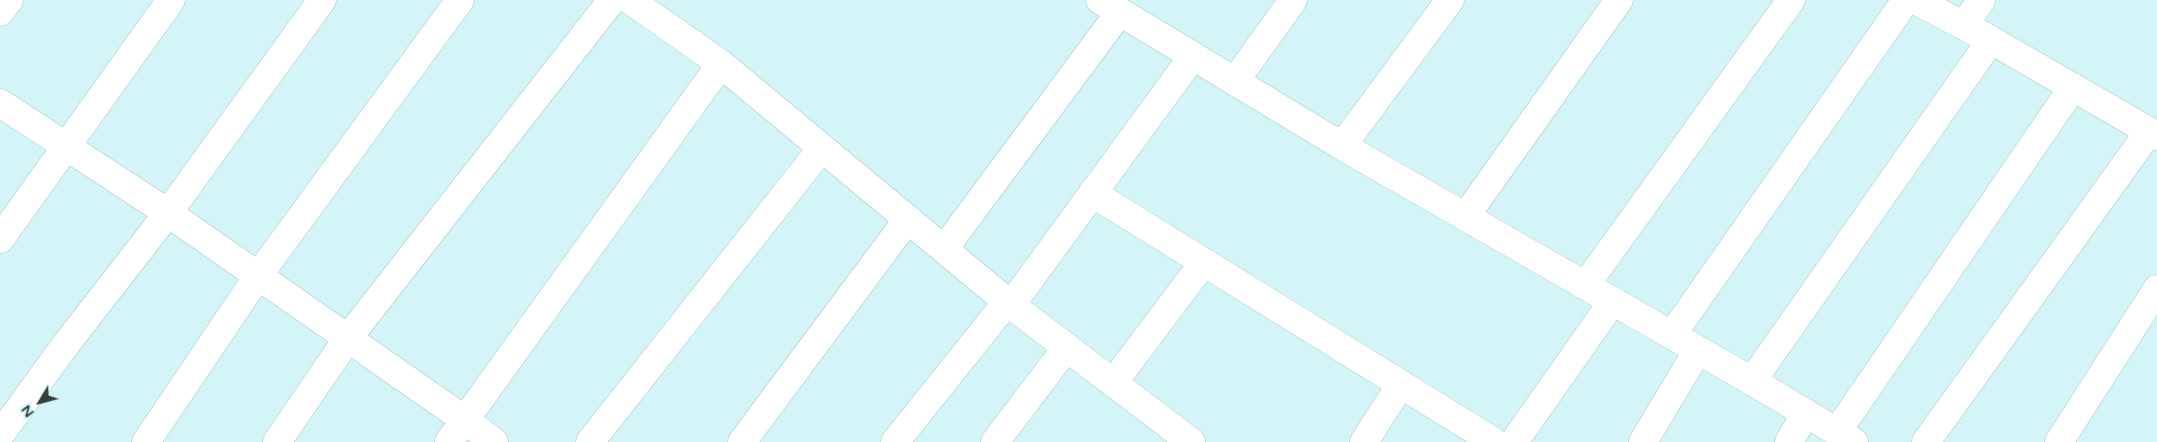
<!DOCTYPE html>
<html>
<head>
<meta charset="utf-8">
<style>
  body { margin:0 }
  #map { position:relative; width:2157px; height:442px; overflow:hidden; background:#d3f5f7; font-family:"Varela Round",sans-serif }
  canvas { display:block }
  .north { position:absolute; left:15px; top:377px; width:50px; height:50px; -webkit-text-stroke:4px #d3f5f7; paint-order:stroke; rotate:233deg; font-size:14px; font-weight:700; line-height:20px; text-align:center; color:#323f40 }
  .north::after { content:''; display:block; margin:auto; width:18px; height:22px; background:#323f40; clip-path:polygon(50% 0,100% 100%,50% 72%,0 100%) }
</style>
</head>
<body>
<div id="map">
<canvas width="2157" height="442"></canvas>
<div class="north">N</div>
</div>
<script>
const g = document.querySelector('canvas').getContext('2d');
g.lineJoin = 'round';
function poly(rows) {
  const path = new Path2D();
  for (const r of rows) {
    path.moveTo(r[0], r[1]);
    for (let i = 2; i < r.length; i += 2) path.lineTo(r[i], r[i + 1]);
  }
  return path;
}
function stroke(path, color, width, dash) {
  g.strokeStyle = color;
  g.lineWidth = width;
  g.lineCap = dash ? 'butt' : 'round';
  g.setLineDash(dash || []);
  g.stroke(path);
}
const street = poly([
  [630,0,721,64,1011,305,1191,442],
  [1915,0,1991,40,2157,136],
  [1964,26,1981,0],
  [1235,81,1293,0],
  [0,103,168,213,465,420,494,442],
  [1342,146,1450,0],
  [1092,193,1494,442],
  [1465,217,1619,0],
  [0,239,171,0],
  [944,249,1120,12],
  [1585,286,1791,0],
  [1011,305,1193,56],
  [1672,335,1906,0],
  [1752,381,1991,40],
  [1113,383,1204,262],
  [1837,432,2073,87],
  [0,435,67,343,168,213,322,0],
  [146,442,258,276,460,0],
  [277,442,348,338,612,0],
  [449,442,721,64],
  [590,442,822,148],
  [742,442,908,219],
  [895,442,1007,302],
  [995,442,1067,347],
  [1364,442,1401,384],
  [1514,442,1613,301],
  [1643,442,1698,350],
  [1789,442,1806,413],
  [1926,442,2149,132],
  [2059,442,2157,289]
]);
const secondary = poly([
  [1100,0,1342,146,1752,381,1854,442],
  [0,12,9,0]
]);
stroke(street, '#a5c6c8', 29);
stroke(secondary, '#a5c6c8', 29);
stroke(street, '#fff', 28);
stroke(secondary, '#fff', 28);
</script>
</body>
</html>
